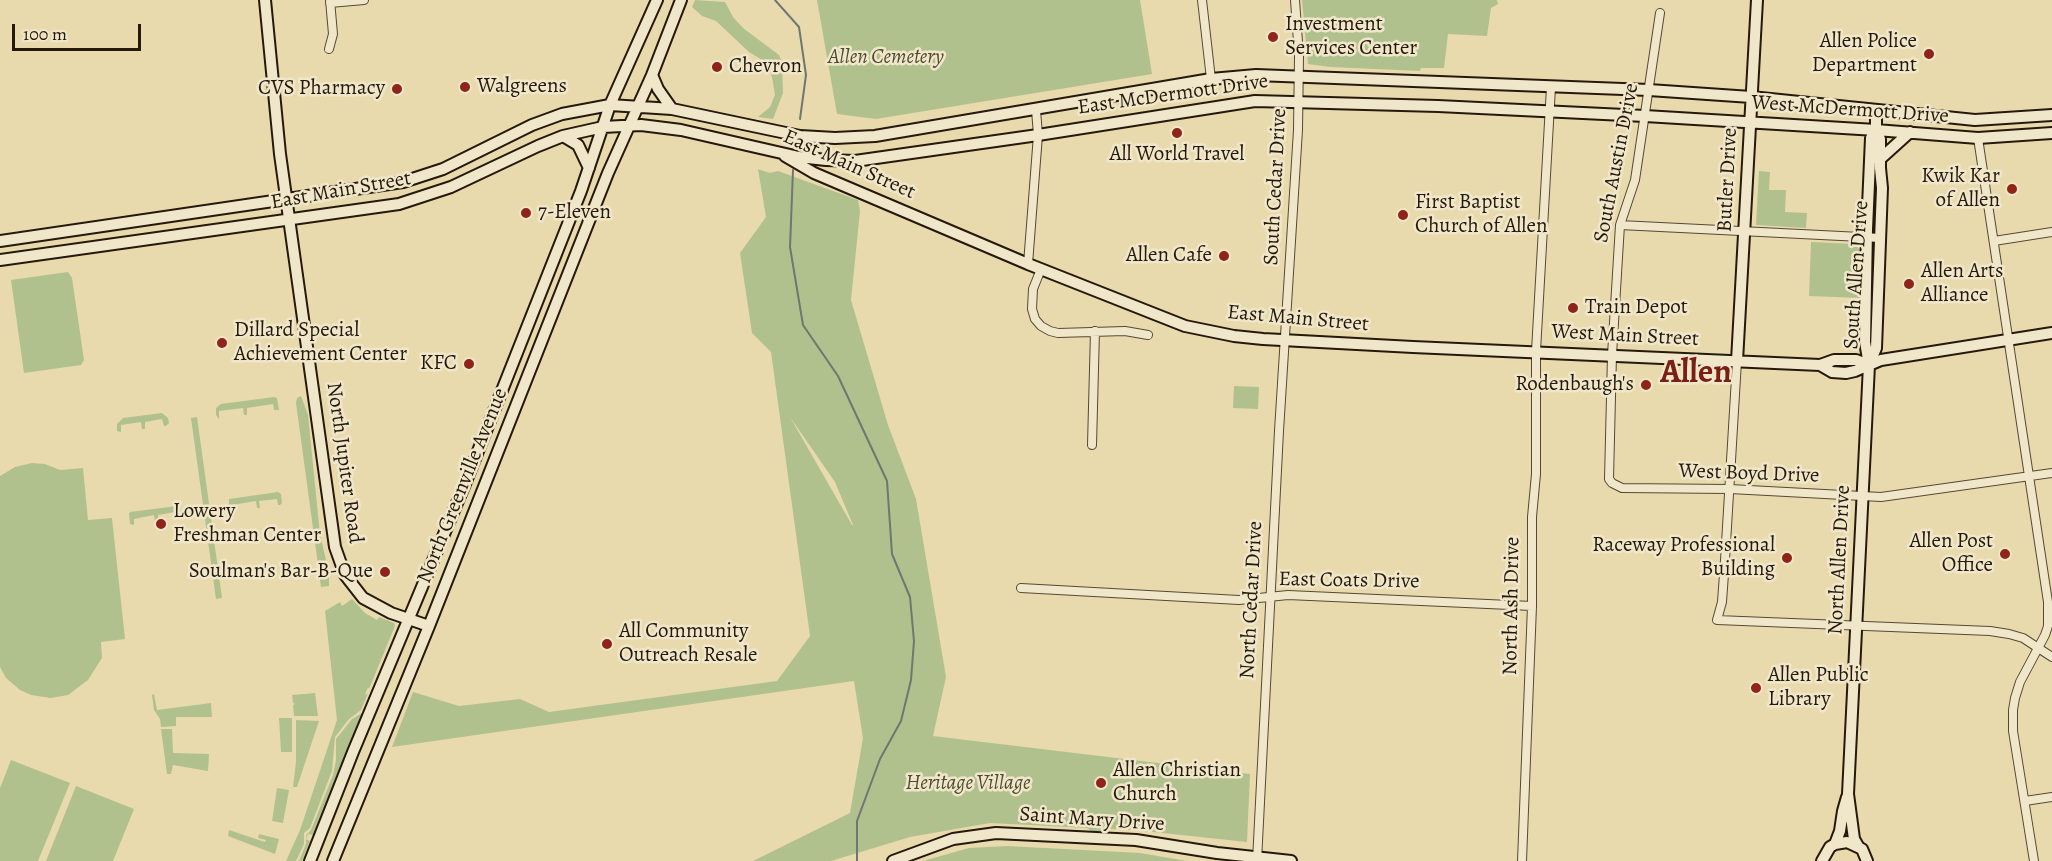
<!DOCTYPE html>
<html>
<head>
<meta charset="utf-8">
<style>
  body { margin:0 }
  #map { position:relative; width:2052px; height:861px; overflow:hidden; background:#e8daad; font-family:Alegreya,serif }
  canvas { display:block }
  .scale { position:absolute; left:12px; top:24px; width:129px; height:27px; box-sizing:border-box; border:3px solid #25190b; border-top:0; padding-left:8px; font-size:18px; line-height:21px; white-space:nowrap; color:#25190b; -webkit-text-stroke:4px #f0e7ca; paint-order:stroke }
</style>
</head>
<body>
<div id="map">
<canvas width="2052" height="861"></canvas>
<div class="scale">100 m</div>
</div>
<script>
const g = document.querySelector('canvas').getContext('2d');
g.lineJoin = 'round';
function fill(path, color) {
  g.fillStyle = color;
  g.fill(path, 'evenodd');
}
function poly(rows) {
  const path = new Path2D();
  for (const r of rows) {
    path.moveTo(r[0], r[1]);
    for (let i = 2; i < r.length; i += 2) path.lineTo(r[i], r[i + 1]);
  }
  return path;
}
function stroke(path, color, width, dash) {
  g.strokeStyle = color;
  g.lineWidth = width;
  g.lineCap = dash ? 'butt' : 'round';
  g.setLineDash(dash || []);
  g.stroke(path);
}
function write(font, color, halo, rows, align = 'center') {
  g.font = font + ' Alegreya,serif';
  g.lineWidth = 5;
  g.setLineDash([]);
  g.textBaseline = 'middle';
  g.strokeStyle = halo;
  g.fillStyle = color;
  for (const [text, x, y, turn = 0] of rows) {
    g.save();
    g.translate(x, y);
    g.rotate((+turn || 0) * Math.PI / 180);
    g.textAlign = isNaN(turn) ? turn : align;
    if (halo) g.strokeText(text, 0, 0);
    g.fillText(text, 0, 0);
    g.restore();
  }
}
fill(poly([
  [695,0,725,2,733,17,743,28,779,55,782,62,783,93,773,119,758,117,770,107,775,95,772,77,767,63,749,52,716,21,702,16,692,7],
  [817,0,1140,0,1152,74,876,119,837,114],
  [1302,0,1497,0,1498,4,1491,8,1487,36,1448,34,1444,68,1421,68,1420,71,1330,67,1308,64],
  [758,169,770,173,778,171,858,200,860,211,851,300,888,425,916,499,946,677,933,736,1250,774,1247,842,1134,830,1108,829,1103,832,1091,831,1087,828,990,823,910,837,831,861,753,861,850,813,863,738,854,681,392,747,413,692,459,706,520,699,549,712,777,681,810,636,771,352,752,333,740,253,766,217],
  [790,417,835,482,853,525,852,525],
  [1759,171,1770,172,1769,190,1786,190,1785,212,1807,213,1806,228,1756,225],
  [1811,242,1855,244,1862,253,1860,298,1809,296],
  [68,272,72,278,84,360,81,365,24,373,11,280],
  [1234,386,1259,387,1258,409,1233,408],
  [301,396,308,415,320,534,329,573,329,586,321,587,296,403,297,398],
  [274,397,277,398,279,410,274,410,273,404,247,408,247,415,244,415,243,408,219,411,219,419,216,415,216,408,221,404],
  [162,413,168,418,169,423,166,426,164,426,162,419,145,422,145,429,142,429,141,422,121,425,121,432,117,431,117,424,123,418],
  [197,417,222,598,216,599,191,418],
  [32,463,45,464,60,470,83,468,88,520,112,518,125,639,101,642,102,658,88,680,68,695,51,698,31,695,20,690,6,678,0,667,0,476,15,467],
  [278,492,281,494,282,503,280,505,278,505,277,499,259,501,260,508,257,508,256,501,232,505,232,512,229,510,229,499],
  [177,506,180,507,181,517,180,519,176,519,175,512,158,515,158,522,155,522,154,515,134,519,134,525,130,524,129,514,130,512],
  [352,599,365,613,377,620,379,617,394,623,395,626,369,689,368,687,365,695,368,693,361,710,349,719,335,737,332,771,310,828,304,833,304,844,296,861,286,861,300,830,337,720,325,611,340,602,342,606],
  [315,693,318,716,294,716,293,705,295,704,293,703,292,695],
  [154,694,157,710,211,703,212,717,176,717,176,726,161,727,160,719,154,710,152,695],
  [362,713,313,835,308,834,306,839,310,841,302,861,299,861,306,844,306,835,311,830,333,775,336,760,336,739,352,719],
  [279,718,292,718,292,752,281,752],
  [296,720,319,721,297,787,293,787,296,762],
  [161,729,172,729,173,753,209,754,208,771,173,765,171,774,167,774],
  [11,760,70,783,38,861,0,861,0,788],
  [76,786,134,809,113,861,46,861],
  [277,788,289,790,283,823,272,821],
  [229,830,265,842,266,840,258,838,259,834,279,839,275,854,228,836],
  [1007,846,1140,853,1187,861,923,861,969,848]
]), '#b1c18e');
stroke(poly([
  [775,0,799,27,806,75,800,119],
  [793,170,790,247,803,325,838,376,887,481,892,554,910,597,914,641,911,680,901,721,880,759,857,821,857,861]
]), '#6c7871', 2);
const street = poly([
  [1202,0,1211,79],
  [330,3,364,0],
  [1660,13,1635,180,1620,225,1612,355,1609,479,1612,483,1622,488,1730,489,1881,497,2052,473],
  [329,49,333,34,330,0],
  [1978,138,2048,602,2048,626,2045,635,2020,682,2015,698,2013,710,2013,731,2034,861],
  [1620,225,1881,238],
  [1994,241,2052,232],
  [1028,264,1038,135,1036,110],
  [1041,269,1033,289,1032,309,1035,319,1041,326,1050,331,1058,333,1125,331,1148,335],
  [1737,361,1725,560,1722,602,1717,620,1990,631,2009,634,2023,638,2052,657],
  [1092,445,1095,331],
  [1021,588,1239,600,1288,595,1532,606],
  [2025,801,2052,797],
  [1257,861,1279,431,1298,130,1299,56,1295,0],
  [1522,861,1532,606,1532,517,1536,474,1536,351,1551,87]
]);
const secondary = poly([
  [265,0,280,154,335,547,345,575,363,598,391,613,429,626],
  [652,75,658,89,672,109],
  [563,136,578,145,589,168],
  [785,156,814,173,1028,264,1185,326,1234,336,1263,339,1413,347,1820,365,1832,372,1846,373,1855,371,1881,360,2052,333],
  [1879,160,1910,132],
  [0,241,403,182,443,169,532,125,562,114,610,105,672,109,800,136,835,138,875,136,1211,79,1256,75,1649,90,1751,97,1975,120,2052,115],
  [0,260,399,204,451,187,538,146,563,136,603,127,641,125,681,130,799,157,826,160,855,161,1038,135,1255,101,1438,106,1645,116,1876,130,1978,138,2052,133],
  [1737,361,1757,0],
  [1820,365,1834,360,1856,360,1869,365],
  [1869,365,1876,348,1882,188,1880,168,1880,139,1876,130,1876,111],
  [1835,844,1840,831,1843,811,1847,797],
  [1858,846,1854,839,1848,794,1869,365,1865,342,1867,229,1871,138,1876,130],
  [310,861,353,752,465,484,581,191,610,105,657,0],
  [333,861,429,626,608,173,652,75,681,0],
  [893,861,953,839,996,833,1136,840,1217,853,1291,861],
  [1822,861,1830,847,1835,844,1847,842,1862,849,1867,861]
]);
stroke(street, '#564934', 10);
stroke(secondary, '#25190b', 14);
stroke(street, '#f0e7ca', 8);
stroke(secondary, '#f0e7ca', 10);
for (const [x, y, r, color] of [
  [1273,37,6,"#8f2418"],
  [1929,54,6,"#8f2418"],
  [717,67,6,"#8f2418"],
  [465,87,6,"#8f2418"],
  [397,89,6,"#8f2418"],
  [1177,133,6,"#8f2418"],
  [2012,189,6,"#8f2418"],
  [526,213,6,"#8f2418"],
  [1403,215,6,"#8f2418"],
  [1224,256,6,"#8f2418"],
  [1909,284,6,"#8f2418"],
  [1573,308,6,"#8f2418"],
  [222,343,6,"#8f2418"],
  [469,364,6,"#8f2418"],
  [1646,385,6,"#8f2418"],
  [161,524,6,"#8f2418"],
  [2005,554,6,"#8f2418"],
  [1787,558,6,"#8f2418"],
  [385,572,6,"#8f2418"],
  [607,644,6,"#8f2418"],
  [1756,688,6,"#8f2418"],
  [1101,783,6,"#8f2418"]
]) {
  const dot = new Path2D();
  dot.arc(x, y, r, 0, 2 * Math.PI);
  g.fillStyle = color;
  g.fill(dot);
  stroke(dot, '#f0e7ca', 2);
}
write('21px', '#25190b', '#f0e7ca', [
  ["Investment",1285,25],
  ["Services Center",1285,49],
  ["Allen Police",1917,42,"right"],
  ["Department",1917,66,"right"],
  ["Chevron",729,67],
  ["Walgreens",477,87],
  ["CVS Pharmacy",385,89,"right"],
  ["All World Travel",1177,155,"center"],
  ["Kwik Kar",2000,177,"right"],
  ["of Allen",2000,201,"right"],
  ["First Baptist",1415,203],
  ["Church of Allen",1415,227],
  ["7-Eleven",538,213],
  ["Allen Cafe",1212,256,"right"],
  ["Allen Arts",1921,272],
  ["Alliance",1921,296],
  ["Train Depot",1585,308],
  ["Dillard Special",234,331],
  ["Achievement Center",234,355],
  ["KFC",457,364,"right"],
  ["Rodenbaugh's",1634,385,"right"],
  ["Lowery",173,512],
  ["Freshman Center",173,536],
  ["Allen Post",1993,542,"right"],
  ["Office",1993,566,"right"],
  ["Raceway Professional",1775,546,"right"],
  ["Building",1775,570,"right"],
  ["Soulman's Bar-B-Que",373,572,"right"],
  ["All Community",619,632],
  ["Outreach Resale",619,656],
  ["Allen Public",1768,676],
  ["Library",1768,700],
  ["Allen Christian",1113,771],
  ["Church",1113,795]
], 'left');
write('italic 21px', '#4f4b32', '#f0e7ca', [
  ["Allen Cemetery",886,58],
  ["Heritage Village",968,784]
]);
write('21px', '#25190b', '#f0e7ca', [
  ["East McDermott Drive",1173,95,-8],
  ["West McDermott Drive",1850,110,4],
  ["South Austin Drive",1617,163,-79],
  ["East Main Street",849,165,24],
  ["Butler Drive",1728,180,-87],
  ["South Cedar Drive",1276,187,-87],
  ["East Main Street",341,191,-10],
  ["South Allen Drive",1857,275,-86],
  ["East Main Street",1298,319,5],
  ["West Main Street",1625,336,3],
  ["North Jupiter Road",344,463,82],
  ["West Boyd Drive",1749,474,2],
  ["North Greenville Avenue",463,486,-68],
  ["North Allen Drive",1840,560,-87],
  ["East Coats Drive",1349,581,1],
  ["North Cedar Drive",1252,600,-87],
  ["North Ash Drive",1512,606,-89],
  ["Saint Mary Drive",1092,820,4]
]);
write('bold 33px', '#7a1f14', '#f0e7ca', [
  ["Allen",1696,374]
]);
</script>
</body>
</html>
